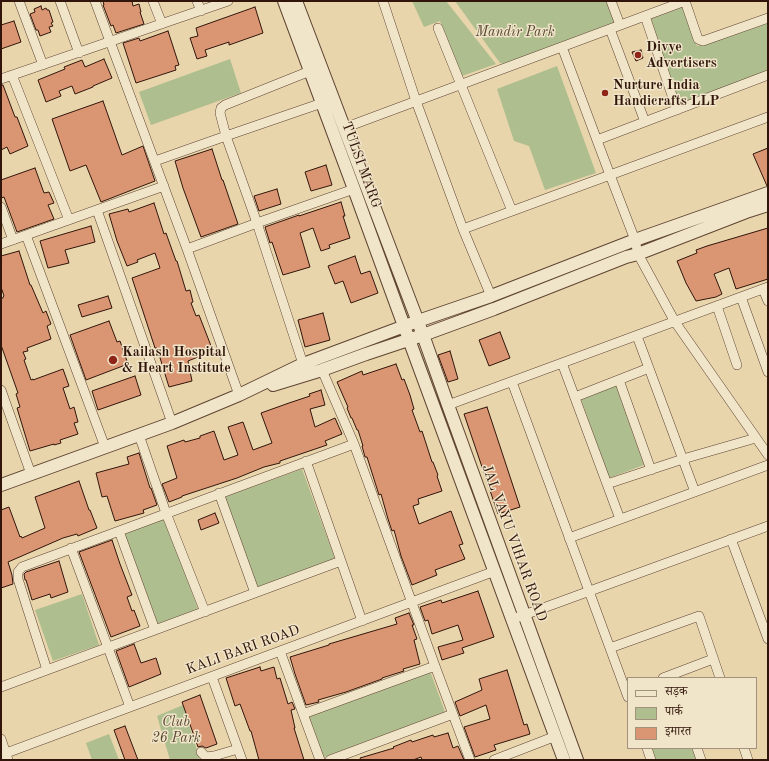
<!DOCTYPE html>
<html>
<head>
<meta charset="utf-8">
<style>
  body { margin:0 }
  #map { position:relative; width:769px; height:761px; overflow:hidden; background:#e8d5ac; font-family:"Old Standard TT","Noto Serif Devanagari",serif }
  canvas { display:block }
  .frame { position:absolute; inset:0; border:2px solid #31150a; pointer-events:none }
  .legend { position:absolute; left:627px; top:677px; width:130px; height:72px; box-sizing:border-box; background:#f0e4c9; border:1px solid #a4917d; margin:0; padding:5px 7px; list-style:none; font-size:12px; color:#31150a }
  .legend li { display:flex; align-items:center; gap:8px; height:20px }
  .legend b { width:20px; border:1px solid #a4917d }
</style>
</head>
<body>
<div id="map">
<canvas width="769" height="761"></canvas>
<div class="frame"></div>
<ul class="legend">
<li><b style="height:5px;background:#f0e4c9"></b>सड़क</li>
<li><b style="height:11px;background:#afbe8e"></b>पार्क</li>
<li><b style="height:11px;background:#da9573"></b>इमारत</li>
</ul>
</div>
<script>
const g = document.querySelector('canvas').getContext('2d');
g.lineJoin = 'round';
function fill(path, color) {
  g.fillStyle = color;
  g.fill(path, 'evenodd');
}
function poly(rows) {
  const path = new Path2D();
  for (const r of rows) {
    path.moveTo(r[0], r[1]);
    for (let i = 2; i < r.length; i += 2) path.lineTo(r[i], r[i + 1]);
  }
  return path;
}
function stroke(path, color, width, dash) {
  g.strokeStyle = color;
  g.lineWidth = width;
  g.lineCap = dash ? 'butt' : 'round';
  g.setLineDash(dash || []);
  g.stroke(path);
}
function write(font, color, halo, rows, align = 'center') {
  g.font = font + ' "Old Standard TT",serif';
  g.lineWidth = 3;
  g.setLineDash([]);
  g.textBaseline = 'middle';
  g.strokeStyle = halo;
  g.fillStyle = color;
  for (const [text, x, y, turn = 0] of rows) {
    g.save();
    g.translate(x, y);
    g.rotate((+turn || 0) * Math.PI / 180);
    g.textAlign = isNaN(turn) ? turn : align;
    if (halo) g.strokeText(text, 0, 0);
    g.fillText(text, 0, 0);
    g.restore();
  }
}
fill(poly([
  [412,1,446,1,496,64,462,76,440,21,424,27],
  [455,1,611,1,620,25,512,65,500,63],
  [683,7,697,46,768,23,768,70,680,105,650,19],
  [230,59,241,93,151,125,139,92],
  [557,66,596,173,545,190,529,146,514,141,497,89],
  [616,386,644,465,609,478,581,399],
  [302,469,335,559,255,588,222,498],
  [165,518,198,609,158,624,124,533],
  [82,594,99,645,53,661,35,610],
  [430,671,445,712,324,757,309,716],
  [183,705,200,760,170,760,157,716],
  [109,734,119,760,92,760,86,743],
  [650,748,693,748,697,760,655,760]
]), '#afbe8e');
const building = poly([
  [103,1,132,1,133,6,139,4,141,12,140,12,144,24,116,33,113,25,111,26,103,5,104,5,103,1],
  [41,6,42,10,46,8,47,10,49,10,53,22,51,23,53,26,49,27,51,32,40,36,38,30,36,30,30,14,35,12,34,9,41,6],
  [255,7,263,33,229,45,229,42,205,50,207,56,197,59,190,38,198,36,196,28,255,7],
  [14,21,21,42,1,49,1,25,14,21],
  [168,31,179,65,175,66,176,70,136,83,123,43,139,38,140,41,168,31],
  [641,50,643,58,636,61,632,52,641,50],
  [104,59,112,78,93,86,93,87,75,94,72,86,59,91,61,96,46,102,38,80,65,69,64,67,82,60,85,67,104,59],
  [1,85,3,85,15,117,17,117,28,146,10,154,7,147,1,150,1,85],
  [103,101,122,155,143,146,155,181,101,202,86,165,70,171,52,119,103,101],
  [768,148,768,186,767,186,753,154,768,148],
  [212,149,222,180,223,180,238,224,201,237,183,188,175,161,212,149],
  [326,165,332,185,311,191,305,172,326,165],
  [35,168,44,193,49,192,54,203,48,205,54,219,17,232,4,197,1,198,1,180,35,168],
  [277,189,281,204,259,211,254,196,277,189],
  [341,202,345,216,343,216,350,238,329,245,330,248,321,251,313,228,300,233,310,267,283,275,272,242,270,243,265,227,299,215,299,216,341,202],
  [154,203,164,234,166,233,176,261,177,261,186,291,190,290,193,302,191,303,196,316,199,315,213,351,188,361,192,381,169,387,157,348,155,348,132,278,160,268,155,253,137,260,138,262,127,266,117,241,109,214,128,209,129,212,154,203],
  [91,226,95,242,65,250,69,263,48,268,40,241,91,226],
  [768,228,768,279,736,289,729,268,714,274,722,294,716,297,696,301,686,283,677,261,697,253,696,250,707,246,768,228],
  [19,251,30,285,31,285,43,313,46,311,51,324,47,326,51,339,27,348,28,351,23,352,26,359,24,360,31,380,33,379,33,380,63,369,69,386,63,388,70,409,74,407,78,422,74,423,78,434,60,440,61,443,54,445,54,444,30,451,17,408,20,407,16,394,18,393,1,345,1,298,3,298,3,297,4,296,1,287,1,256,19,251],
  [355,256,361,274,370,271,378,293,351,303,343,281,335,284,328,266,355,256],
  [108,296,112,308,82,317,78,305,108,296],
  [323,313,330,340,305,347,298,320,323,313],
  [109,321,117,342,120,341,128,364,86,380,70,335,109,321],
  [500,332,510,358,489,366,479,340,500,332],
  [450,351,458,379,448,382,438,355,450,351],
  [396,364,402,380,404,379,410,395,414,409,412,410,420,432,422,431,432,462,433,462,438,475,437,476,442,491,418,499,419,504,413,506,419,524,451,511,463,544,459,545,465,559,435,570,437,575,412,585,401,556,394,530,392,531,388,519,381,494,379,495,367,457,365,457,362,446,363,446,358,430,357,430,352,418,351,418,347,408,348,407,337,382,362,371,363,375,396,364],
  [135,376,141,395,98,410,92,391,135,376],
  [321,390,325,405,310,409,315,427,335,418,342,434,325,441,327,445,280,461,280,463,264,467,237,478,182,496,182,497,169,502,162,484,177,478,167,446,184,440,185,442,200,438,200,436,214,431,224,460,238,455,228,427,243,422,253,450,272,443,261,413,289,403,310,396,309,394,321,390],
  [487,407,520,507,498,514,464,414,487,407],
  [139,453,150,488,151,488,157,505,143,510,144,513,115,521,107,496,102,497,96,473,129,464,127,457,139,453],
  [79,481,89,510,90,510,97,528,78,536,77,534,63,538,8,562,12,575,13,584,1,588,1,510,9,507,20,537,21,536,22,538,45,528,35,497,79,481],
  [215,513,219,523,201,530,198,520,215,513],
  [112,540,120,564,132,595,127,597,132,611,134,610,140,626,111,637,79,552,112,540],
  [59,561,68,592,51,598,50,594,32,600,26,580,25,580,24,574,26,572,59,561],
  [478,591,494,637,462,648,464,653,442,660,438,647,463,640,458,625,432,634,428,620,425,621,420,607,441,600,442,603,478,591],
  [409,613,414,625,412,625,417,639,414,640,420,664,403,669,404,671,382,678,382,679,346,692,318,700,319,702,306,705,295,674,290,657,329,645,329,644,397,624,395,618,409,613],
  [134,644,141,663,156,658,161,674,129,687,116,651,134,644],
  [260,667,261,671,274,667,277,679,280,678,288,704,292,702,295,709,291,710,295,728,294,728,304,760,259,760,251,731,250,731,240,704,235,706,226,678,260,667],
  [507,670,524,725,527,724,530,734,494,745,496,750,475,757,464,727,490,719,486,705,460,716,455,702,482,690,479,679,507,670],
  [200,695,217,744,206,748,202,746,198,747,182,702,200,695],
  [125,726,138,760,125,760,114,730,125,726],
  [448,733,453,748,458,746,464,760,422,760,421,757,413,760,361,760,360,758,394,748,393,747,411,740,412,742,433,735,434,737,448,733]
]);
fill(building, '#da9573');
stroke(building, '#31150a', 1);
const minor = poly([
  [19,1,43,65],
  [60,1,79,53],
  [95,1,187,249,239,395],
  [153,1,162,24],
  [197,1,201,11],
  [383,1,416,101,463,229,491,296],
  [611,1,620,25],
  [685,1,698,39,700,40,703,41,768,18],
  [645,16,677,110],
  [438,28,512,211],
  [610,29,645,122],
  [562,47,610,175,635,240,638,254,675,322,768,455],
  [12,75,69,220],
  [1,79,228,1],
  [344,128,685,1],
  [597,140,768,75],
  [155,161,226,136,220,113,221,108,225,105,310,71],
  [1,207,13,240],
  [97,210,172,423],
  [463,229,768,117],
  [26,235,105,447],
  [1,244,164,186],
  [187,249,257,223,354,189],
  [763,289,768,301],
  [741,297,768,372],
  [717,306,737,365],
  [637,336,695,492],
  [562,363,620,519],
  [303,364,257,223,226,136,322,103],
  [322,370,354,444,435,666,470,760],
  [619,380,651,470],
  [512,382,628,697],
  [1,390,31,474],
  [575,397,649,368],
  [448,405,768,287],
  [139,435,166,513,205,612],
  [306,461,362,621],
  [607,484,683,459,756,438],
  [219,493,255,593],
  [119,531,155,630],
  [569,538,768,465],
  [731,539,768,639],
  [71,548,130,707],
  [513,619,768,526],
  [610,648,699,616,720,678],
  [280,651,320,760],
  [47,670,18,579,18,572,22,567,354,444],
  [212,677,242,760],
  [663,678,713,659],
  [1,687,341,561],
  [303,714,435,666],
  [1,739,8,760],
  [647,748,651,760],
  [697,748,701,760],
  [744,748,748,760],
  [201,752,206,757,214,756,238,749],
  [1,755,495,571],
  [330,760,453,714],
  [494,760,556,736]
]);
const tertiary = poly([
  [284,1,354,189,404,326,564,760],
  [296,1,423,335,448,405,577,760],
  [273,385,322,370,366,354,423,335,494,309,626,257,638,254,749,211,768,205],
  [1,485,172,423,239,395,303,364,418,321,491,296,635,240,768,193]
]);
stroke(minor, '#5f4532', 10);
stroke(tertiary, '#5f4532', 14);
stroke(minor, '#f0e4c9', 9);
stroke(tertiary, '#f0e4c9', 12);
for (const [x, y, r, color] of [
  [638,55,4,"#8f2418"],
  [605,93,4,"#8f2418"],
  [113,360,5,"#8f2418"]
]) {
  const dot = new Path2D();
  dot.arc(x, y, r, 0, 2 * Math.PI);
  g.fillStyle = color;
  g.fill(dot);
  stroke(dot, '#f0e4c9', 1.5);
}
write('italic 14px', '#574832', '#f0e4c9', [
  ["Mandir Park",515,32],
  ["Club",176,722],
  ["26 Park",176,738]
]);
write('bold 14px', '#31150a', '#f0e4c9', [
  ["Divye",646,47],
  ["Advertisers",646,63],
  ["Nurture India",613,85],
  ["Handicrafts LLP",613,101],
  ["Kailash Hospital",122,352],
  ["& Heart Institute",122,368]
], 'left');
write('14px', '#31150a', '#f0e4c9', [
  ["TULSI MARG",361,165,70],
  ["JAL VAYU VIHAR ROAD",514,543,70],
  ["KALI BARI ROAD",243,650,-20]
]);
</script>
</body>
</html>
